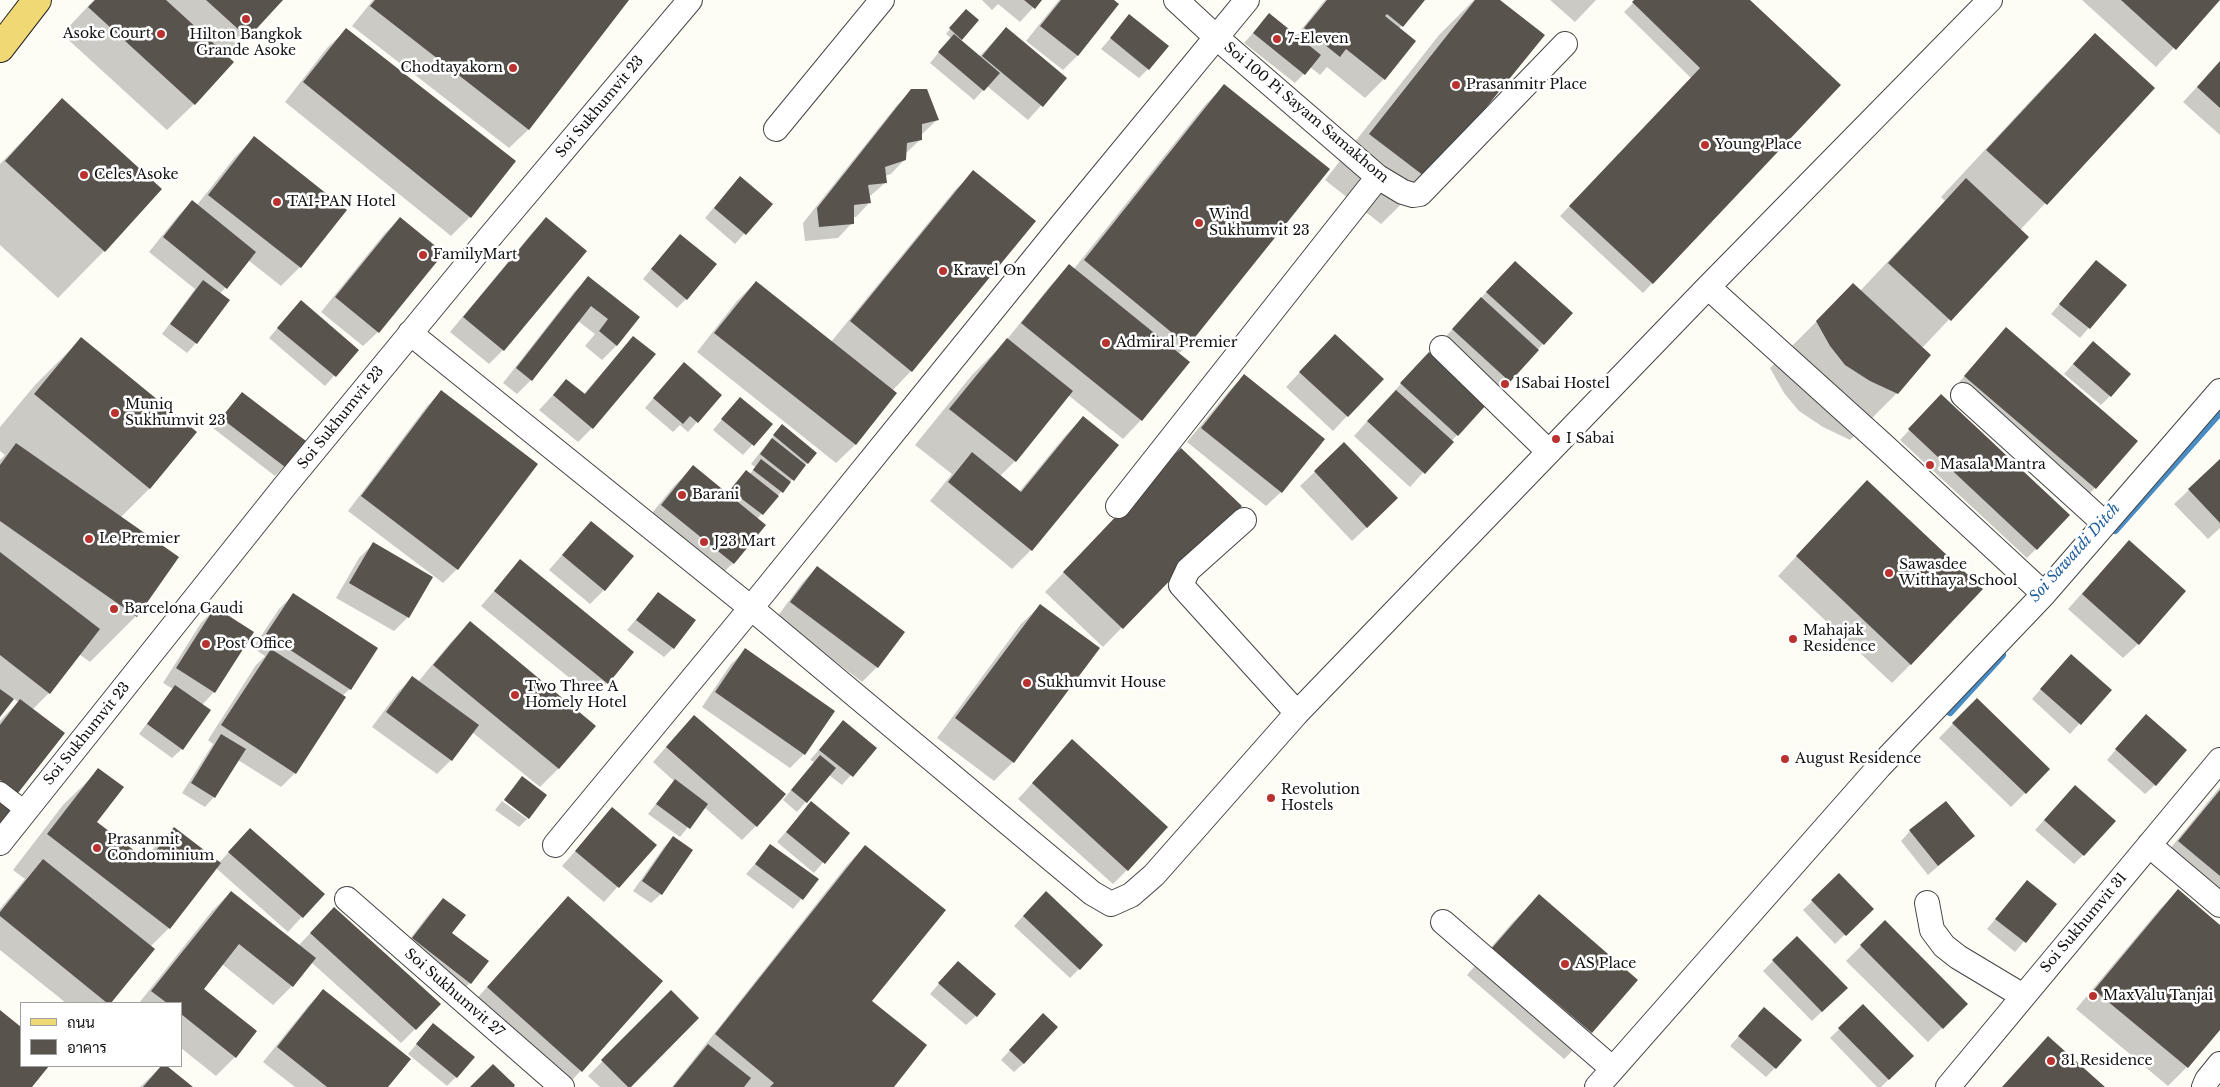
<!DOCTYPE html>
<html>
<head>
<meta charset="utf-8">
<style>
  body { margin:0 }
  #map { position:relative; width:2220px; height:1087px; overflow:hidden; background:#fefdf5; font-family:"Libre Baskerville",Sarabun,serif }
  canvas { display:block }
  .legend { position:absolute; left:20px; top:1002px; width:162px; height:65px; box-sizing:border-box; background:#fff; border:1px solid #a0a0a0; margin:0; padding:6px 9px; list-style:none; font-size:15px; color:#111 }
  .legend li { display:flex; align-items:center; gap:10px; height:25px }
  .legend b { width:25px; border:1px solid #a0a0a0 }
</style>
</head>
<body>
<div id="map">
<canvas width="2220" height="1087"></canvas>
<ul class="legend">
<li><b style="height:6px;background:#f0d974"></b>ถนน</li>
<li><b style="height:14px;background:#59534e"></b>อาคาร</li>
</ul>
</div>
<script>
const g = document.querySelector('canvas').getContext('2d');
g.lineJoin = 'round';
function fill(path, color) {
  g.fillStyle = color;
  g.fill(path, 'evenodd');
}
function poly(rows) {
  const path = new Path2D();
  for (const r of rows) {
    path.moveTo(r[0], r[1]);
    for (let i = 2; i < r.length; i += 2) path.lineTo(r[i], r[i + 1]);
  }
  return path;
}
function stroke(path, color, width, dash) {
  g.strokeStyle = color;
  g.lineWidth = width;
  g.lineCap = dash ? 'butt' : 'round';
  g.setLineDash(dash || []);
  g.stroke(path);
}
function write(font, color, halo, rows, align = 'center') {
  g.font = font + ' "Libre Baskerville",serif';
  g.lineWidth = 5;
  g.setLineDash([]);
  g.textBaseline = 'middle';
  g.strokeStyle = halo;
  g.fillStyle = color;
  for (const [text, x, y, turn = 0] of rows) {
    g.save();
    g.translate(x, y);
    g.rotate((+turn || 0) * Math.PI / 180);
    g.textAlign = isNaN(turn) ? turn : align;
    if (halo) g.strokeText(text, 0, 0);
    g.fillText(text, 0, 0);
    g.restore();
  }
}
fill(poly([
  [94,0,281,0,227,57,194,104,167,130,62,34],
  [373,0,628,0,528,130,509,148,352,26],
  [982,0,1040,0,1020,22,998,4,992,10],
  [1059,0,1112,0,1117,4,1077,56,1063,70,1026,41],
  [1325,0,1423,0,1399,29,1384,79,1365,98,1327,67,1320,75,1310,67,1295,83,1244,43,1269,15,1296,36],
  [1474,0,1498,0,1427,179,1381,224,1325,180,1439,35],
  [1550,0,1596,0,1575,22],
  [1636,0,1748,0,1839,85,1643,293,1560,216,1692,79,1624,12],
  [2082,0,2218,0,2156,67],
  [962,15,978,20,960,41,979,57,1006,28,1066,78,1028,120,987,86,974,100,930,63,951,38,946,34],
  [1130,16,1148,69,1139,78,1101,49],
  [346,30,515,161,470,217,451,236,285,102,327,48],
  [2095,35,2154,88,2020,230,2027,237,1922,348,1897,393,1850,440,1823,427,1799,411,1784,393,1770,368,1853,285,1860,291,1945,201,1941,197,2049,81],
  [2220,62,2220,135,2183,102],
  [1224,86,1188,345,1178,354,1141,420,1123,439,1068,395,1015,461,1000,476,1019,492,1065,436,1083,417,1117,445,1031,550,1012,569,930,501,952,474,915,445,972,375,1004,343,1051,285,1069,266,1073,270,1205,105],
  [912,91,937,120,921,135,921,139,905,154,905,159,891,174,885,176,886,182,869,197,870,202,856,217,852,217,852,223,838,238,805,241,803,223,897,105],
  [62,100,160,189,104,251,58,298,0,245,0,164],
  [254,138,300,267,281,286,248,260,220,294,196,343,187,353,162,334,195,289,149,252,178,216,192,201,197,205,235,157],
  [974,172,911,371,892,391,895,394,855,445,836,463,697,352,737,301,756,282,831,342,955,190],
  [731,187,771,204,735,244,705,218],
  [400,219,442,253,378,332,363,346,321,312,385,233],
  [546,219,503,350,489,364,450,332,532,233],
  [671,245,686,299,677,308,643,279],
  [2096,262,2125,286,2080,338,2051,314],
  [1501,276,1543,344,1495,395,1439,344],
  [589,278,638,317,617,345,602,360,585,346,595,334,578,321,531,380,517,394,503,383,574,292],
  [292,311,357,350,325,386,269,338],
  [2006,328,2136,441,2086,498,1956,386],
  [633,337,592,428,578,442,539,410,566,381,583,395],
  [81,339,195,432,149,489,120,518,177,557,136,616,90,662,79,654,49,693,32,710,63,733,17,792,4,806,0,825,0,721,18,702,13,698,0,715,0,460,5,455,0,451,0,427,35,385],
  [2093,342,2110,396,2101,405,2064,374],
  [1321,350,1382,379,1333,431,1286,387],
  [1415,368,1457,435,1410,487,1354,436],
  [675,373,697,422,688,432,680,425,673,432,645,408],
  [1244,376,1281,492,1266,506,1187,442,1230,390],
  [441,392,457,569,443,583,348,511,427,406],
  [242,393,285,466,275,476,213,428],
  [740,398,771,424,743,455,713,430],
  [1932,406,2036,549,2027,558,1900,440],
  [778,430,807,463,757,519,764,525,733,563,714,582,643,524,674,486,693,467,727,494,746,472,750,474,755,467,751,464],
  [1344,444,1382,513,1352,541,1300,486],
  [2220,461,2220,528,2208,539,2174,504],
  [1162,469,1240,506,1103,647,1045,592],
  [1848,501,1911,664,1892,683,1778,576],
  [591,522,604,590,590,604,549,570],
  [373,544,408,617,394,631,336,598,359,558],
  [2115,556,2138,644,2123,658,2068,609],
  [520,561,607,683,593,697,481,606],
  [817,567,903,632,877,667,862,682,777,617,803,582],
  [658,593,673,648,664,657,627,630],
  [294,594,350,689,342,696,295,773,281,787,238,760,214,797,205,807,182,793,213,744,208,740,256,665,265,656,253,648,279,609],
  [1040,606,1013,762,994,781,937,738,1021,624],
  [215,609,214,692,202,705,182,749,172,758,139,734,173,689,163,683,201,623],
  [470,623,594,726,558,769,540,787,472,732,451,760,437,774,372,727,398,692,412,678,418,682,451,642],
  [746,650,804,754,790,768,702,707,731,664],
  [2062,665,2110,690,2070,734,2032,699],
  [1977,699,2049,769,2011,807,1939,738],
  [843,722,875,748,842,785,829,775,797,812,783,800,814,762,810,760],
  [2137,725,2155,785,2145,794,2107,760],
  [680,731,756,826,742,840,704,807,680,837,648,814,674,781,653,762],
  [1058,755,1127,870,1113,884,1018,799],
  [99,770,95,822,143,859,174,828,219,863,236,844,323,894,288,932,216,868,169,928,150,947,153,950,109,1003,66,1003,0,950,0,909,25,879,13,870,63,805],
  [522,778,529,817,504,799],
  [2220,787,2220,910,2160,861],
  [2066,796,2083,855,2074,864,2035,830],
  [502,801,527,819,519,827,495,810],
  [811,803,848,833,814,873,777,842],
  [613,809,655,845,604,902,562,866],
  [1910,831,1973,836,1928,875,1901,841],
  [673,838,661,894,651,903,633,891,664,847],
  [771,846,817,880,793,909,746,874],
  [865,846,870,1001,893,1087,672,1087,847,865],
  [1839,875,1872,909,1835,944,1803,910],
  [2027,882,2055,905,2015,952,1987,929],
  [2178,891,2220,926,2220,1028,2187,1067,2168,1086,2076,1009,2159,910],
  [231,892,298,946,320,923,415,1029,401,1043,311,962,292,986,273,1005,222,964,202,989,235,1057,216,1076,181,1048,181,1003,139,1003,212,911],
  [1539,896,1637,980,1591,1033,1564,1059,1467,975,1512,923],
  [568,898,662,981,566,1087,469,1007],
  [443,899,451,933,470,983,456,997,399,953,429,914],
  [1036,902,1079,969,1070,978,1014,926],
  [1885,922,1966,1004,1928,1042,1846,961],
  [1797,937,1846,988,1812,1021,1763,971],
  [949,972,976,1016,966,1025,930,994],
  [324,991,387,1087,295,1087,263,1062,309,1005],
  [671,992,629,1087,600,1087,588,1076],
  [1863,1006,1912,1056,1881,1087,1877,1087,1830,1038],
  [0,1011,21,1029,21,1066,48,1066,30,1087,0,1087],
  [1755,1018,1775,1068,1766,1077,1730,1046],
  [1034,1024,1024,1063,1014,1072,1001,1060],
  [433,1025,456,1077,447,1086,408,1054],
  [162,1066,165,1066,191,1087,140,1087]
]), '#0003');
stroke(poly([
  [2115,530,2220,412],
  [1950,712,2002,655]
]), '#488cc5', 8);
fill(poly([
  [95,0,166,0,234,62,195,105,88,7],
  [206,0,283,0,248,38],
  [375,0,629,0,529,130,370,6],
  [1024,0,1042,0,1035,9],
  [1061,0,1114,0,1119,4,1078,56,1040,26],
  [1327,0,1425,0,1403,27,1387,14,1385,16,1416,41,1385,80,1346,49,1340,57,1304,28],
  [1475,0,1500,0,1545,35,1428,179,1369,134],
  [1634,0,1750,0,1841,85,1653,284,1569,206,1700,68,1632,2],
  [2121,0,2220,0,2176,50],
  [966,9,979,20,962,40,949,28],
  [1269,13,1321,55,1305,75,1253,33],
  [1129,14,1169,46,1149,70,1110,38],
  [1006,27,1067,78,1043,107,982,56],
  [346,28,516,161,471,218,303,82],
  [2095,33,2155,88,2047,205,1986,150],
  [954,34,1000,73,984,91,938,52],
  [2220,61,2220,108,2197,87],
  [1224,84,1330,169,1188,346,1084,260],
  [911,89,927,89,939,120,922,124,922,140,907,143,906,160,885,167,887,183,868,185,871,203,854,205,854,224,819,227,817,208],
  [62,98,162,189,105,252,5,161],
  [254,136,347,210,301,268,208,195],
  [973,170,1036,221,912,372,850,321],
  [740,176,773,204,746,235,714,208],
  [1966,178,2029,237,1951,321,1888,263],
  [192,200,256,252,227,289,163,237],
  [400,217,444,253,379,333,335,297],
  [546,217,587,251,504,351,463,317],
  [680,234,717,264,687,300,651,269],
  [2096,260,2127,285,2090,329,2059,304],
  [1515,261,1573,313,1544,345,1486,292],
  [1069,264,1190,362,1142,421,1021,323],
  [588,276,640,317,617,346,599,331,608,319,591,306,532,381,516,368],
  [203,280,230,300,197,344,170,324],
  [756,281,897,393,856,445,714,333],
  [1853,283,1931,355,1898,394,1870,381,1845,365,1830,346,1816,321],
  [1481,297,1539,350,1510,382,1452,329],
  [301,300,359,350,336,377,277,328],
  [2006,327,2138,441,2096,489,1964,376],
  [1335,334,1384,379,1348,417,1299,372],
  [633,336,656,354,593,429,553,395,566,379,585,394],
  [81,337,197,432,150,489,34,394],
  [1007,338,1073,391,1016,462,949,409],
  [2093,341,2131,374,2111,397,2073,364],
  [1429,352,1487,404,1458,436,1400,383],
  [684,362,722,395,698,423,690,416,683,424,653,398],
  [1244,374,1325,439,1282,493,1201,428],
  [441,390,538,464,458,570,361,496],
  [1396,390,1454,442,1425,474,1367,421],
  [242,392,306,441,285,467,221,418],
  [1941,394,2070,515,2037,550,1908,429],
  [740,397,773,424,754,446,721,419],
  [1083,416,1119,445,1032,551,948,482,972,452,1021,492],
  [782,424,817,453,808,464,773,435],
  [772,438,806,465,794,481,760,454],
  [1344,442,1398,498,1367,528,1314,471],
  [16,443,179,557,137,617,0,521,0,465],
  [1181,448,1242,506,1123,629,1063,572],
  [761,459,791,482,783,493,753,470],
  [2220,459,2220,523,2188,489],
  [693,465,766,525,734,564,661,505],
  [746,470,779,496,763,515,730,490],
  [1867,480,1983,589,1911,665,1796,556],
  [591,521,634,556,605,591,562,555],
  [2129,540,2186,591,2139,645,2082,594],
  [373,542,433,577,409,618,349,583],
  [0,552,100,629,50,694,0,655],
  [520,559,634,652,608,684,494,591],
  [817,566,905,632,878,668,790,602],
  [658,592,696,620,674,649,636,620],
  [293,593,378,648,351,690,266,634],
  [1040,604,1100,648,1014,763,955,718],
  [215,607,254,632,215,693,176,668],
  [470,621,596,726,559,769,433,665],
  [745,648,835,711,805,755,715,692],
  [271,649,346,697,296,774,221,725],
  [2071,654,2112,690,2081,725,2040,689],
  [412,676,479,725,452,761,386,712],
  [175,685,211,710,183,750,147,724],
  [0,689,14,699,0,717],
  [1977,698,2050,769,2026,794,1952,723],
  [20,699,65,733,18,793,0,780,0,725],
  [2146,714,2187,750,2156,786,2115,749],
  [694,715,786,794,757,827,666,747],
  [843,720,877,748,853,777,819,750],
  [221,734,246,749,215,798,191,783],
  [1072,739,1168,827,1128,871,1032,783],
  [820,755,836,768,807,803,791,790],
  [98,768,124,787,97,822,148,861,174,827,221,863,170,929,47,834],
  [522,776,547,795,529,819,504,800],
  [675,779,708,804,690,829,656,804],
  [2075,785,2116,821,2084,856,2044,820],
  [2220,790,2220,876,2178,841],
  [0,801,12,811,0,827],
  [811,801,850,833,825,864,786,832],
  [1946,801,1975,836,1938,866,1909,830],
  [612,807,657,845,619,888,575,851],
  [250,828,325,894,303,918,228,852],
  [673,836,693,850,662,895,642,881],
  [770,844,819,879,803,900,755,864],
  [865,845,946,910,872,1001,927,1045,894,1087,770,1087,774,1083,715,1034],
  [43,859,155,949,111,1003,107,1003,0,916,0,912],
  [1839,873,1874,909,1846,936,1811,900],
  [2027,880,2057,904,2026,943,1995,919],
  [2178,889,2220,925,2220,1030,2188,1068,2094,990],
  [231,891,316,958,293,987,239,944,204,989,257,1031,236,1058,181,1014,181,1003,167,1003,151,991],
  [1046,891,1103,945,1080,970,1023,916],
  [1539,894,1638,980,1592,1033,1492,948],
  [568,896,663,981,582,1072,487,987],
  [443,898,466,915,452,933,489,961,471,984,412,938],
  [334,907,441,1004,416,1030,310,933],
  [1885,920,1968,1004,1943,1029,1860,945],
  [1797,936,1848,988,1822,1012,1772,960],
  [958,961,996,994,977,1017,938,983],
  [323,989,411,1059,388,1087,327,1087,277,1047],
  [671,990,699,1018,631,1087,628,1087,601,1060],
  [1863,1004,1914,1056,1889,1080,1838,1028],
  [1764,1007,1802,1040,1776,1069,1738,1036],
  [0,1010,21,1027,21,1066,49,1066,32,1087,0,1087],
  [1043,1013,1058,1027,1024,1064,1009,1050],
  [433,1023,475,1057,457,1078,416,1044],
  [2048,1036,2105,1087,2002,1087],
  [708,1044,751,1078,744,1087,673,1087],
  [493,1064,515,1085,514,1087,470,1087],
  [161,1066,167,1066,193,1087,143,1087]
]), '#59534e');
const pedestrian = poly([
  [0,791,26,811]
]);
const minor = poly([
  [1176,0,1217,38,1378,177,1403,192,1413,195,1420,194,1565,44],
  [776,129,882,0],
  [1708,287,1883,445,2044,594],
  [410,333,751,608,1092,893,1111,904,1131,895,1154,875,1297,713,1708,287,1990,0],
  [1442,348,1549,452],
  [1963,395,2104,523],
  [1118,506,1378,177],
  [1244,520,1188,570,1181,585,1297,713],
  [0,843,284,487,489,238,690,0],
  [555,845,751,608,1064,222,1247,0],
  [2149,845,2220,905],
  [347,899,562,1087],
  [1927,903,1932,930,1944,946,1958,957,2023,996],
  [1443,922,1613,1069],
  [1597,1087,1879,767,2044,594,2220,391],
  [1948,1087,2220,760],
  [2204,1087,2207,1080,2220,1064]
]);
const primary = poly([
  [0,48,37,0]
]);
stroke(pedestrian, '#444', 20);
stroke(minor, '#444', 26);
stroke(primary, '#222', 30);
stroke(pedestrian, '#fff', 18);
stroke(minor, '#fff', 24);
stroke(primary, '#f0d974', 28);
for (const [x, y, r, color] of [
  [246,19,5,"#b93230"],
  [161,34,5,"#b93230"],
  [1277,39,5,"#b93230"],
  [513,68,5,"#b93230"],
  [1456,85,5,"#b93230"],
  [1705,145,5,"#b93230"],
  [84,175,5,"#b93230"],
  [277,202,5,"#b93230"],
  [1199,223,5,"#b93230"],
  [423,255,5,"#b93230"],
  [943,271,5,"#b93230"],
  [1106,343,5,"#b93230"],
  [1505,384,5,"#b93230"],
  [115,413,5,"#b93230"],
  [1556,439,5,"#b93230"],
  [1930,465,5,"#b93230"],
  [682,495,5,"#b93230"],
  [89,539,5,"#b93230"],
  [704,542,5,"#b93230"],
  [1889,573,5,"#b93230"],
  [114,609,5,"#b93230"],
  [1793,639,5,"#b93230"],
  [206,644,5,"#b93230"],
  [1027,683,5,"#b93230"],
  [515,695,5,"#b93230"],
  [1785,759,5,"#b93230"],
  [1271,798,5,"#b93230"],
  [97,848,5,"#b93230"],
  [1565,964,5,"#b93230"],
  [2093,996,5,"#b93230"],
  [2051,1061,5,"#b93230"]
]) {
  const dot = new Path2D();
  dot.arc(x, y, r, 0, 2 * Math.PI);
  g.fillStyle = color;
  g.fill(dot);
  stroke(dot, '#fff', 2);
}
write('14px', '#111', '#fff', [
  ["Asoke Court",151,34,"right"],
  ["Hilton Bangkok",246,35,"center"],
  ["Grande Asoke",246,51,"center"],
  ["7-Eleven",1287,39],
  ["Chodtayakorn",503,68,"right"],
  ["Prasanmitr Place",1466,85],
  ["Young Place",1715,145],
  ["Celes Asoke",94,175],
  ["TAI-PAN Hotel",287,202],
  ["Wind",1209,215],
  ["Sukhumvit 23",1209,231],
  ["FamilyMart",433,255],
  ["Kravel On",953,271],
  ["Admiral Premier",1116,343],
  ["1Sabai Hostel",1515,384],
  ["Muniq",125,405],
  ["Sukhumvit 23",125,421],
  ["I Sabai",1566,439],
  ["Masala Mantra",1940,465],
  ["Barani",692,495],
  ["Le Premier",99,539],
  ["J23 Mart",714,542],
  ["Sawasdee",1899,565],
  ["Witthaya School",1899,581],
  ["Barcelona Gaudi",124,609],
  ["Mahajak",1803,631],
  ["Residence",1803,647],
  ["Post Office",216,644],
  ["Sukhumvit House",1037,683],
  ["Two Three A",525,687],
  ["Homely Hotel",525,703],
  ["August Residence",1795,759],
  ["Revolution",1281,790],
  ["Hostels",1281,806],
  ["Prasanmit",107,840],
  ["Condominium",107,856],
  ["AS Place",1575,964],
  ["MaxValu Tanjai",2103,996],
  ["31 Residence",2061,1061]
], 'left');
write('14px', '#111', '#fff', [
  ["Soi Sukhumvit 23",600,107,-50],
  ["Soi 100 Pi Sayam Samakhom",1306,113,40],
  ["Soi Sukhumvit 23",341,418,-51],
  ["Soi Sukhumvit 23",87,734,-51],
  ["Soi Sukhumvit 31",2084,923,-50],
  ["Soi Sukhumvit 27",454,993,41]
]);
write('italic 15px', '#205f9c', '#fff', [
  ["Soi Sawatdi Ditch",2075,553,-48]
]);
</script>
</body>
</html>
